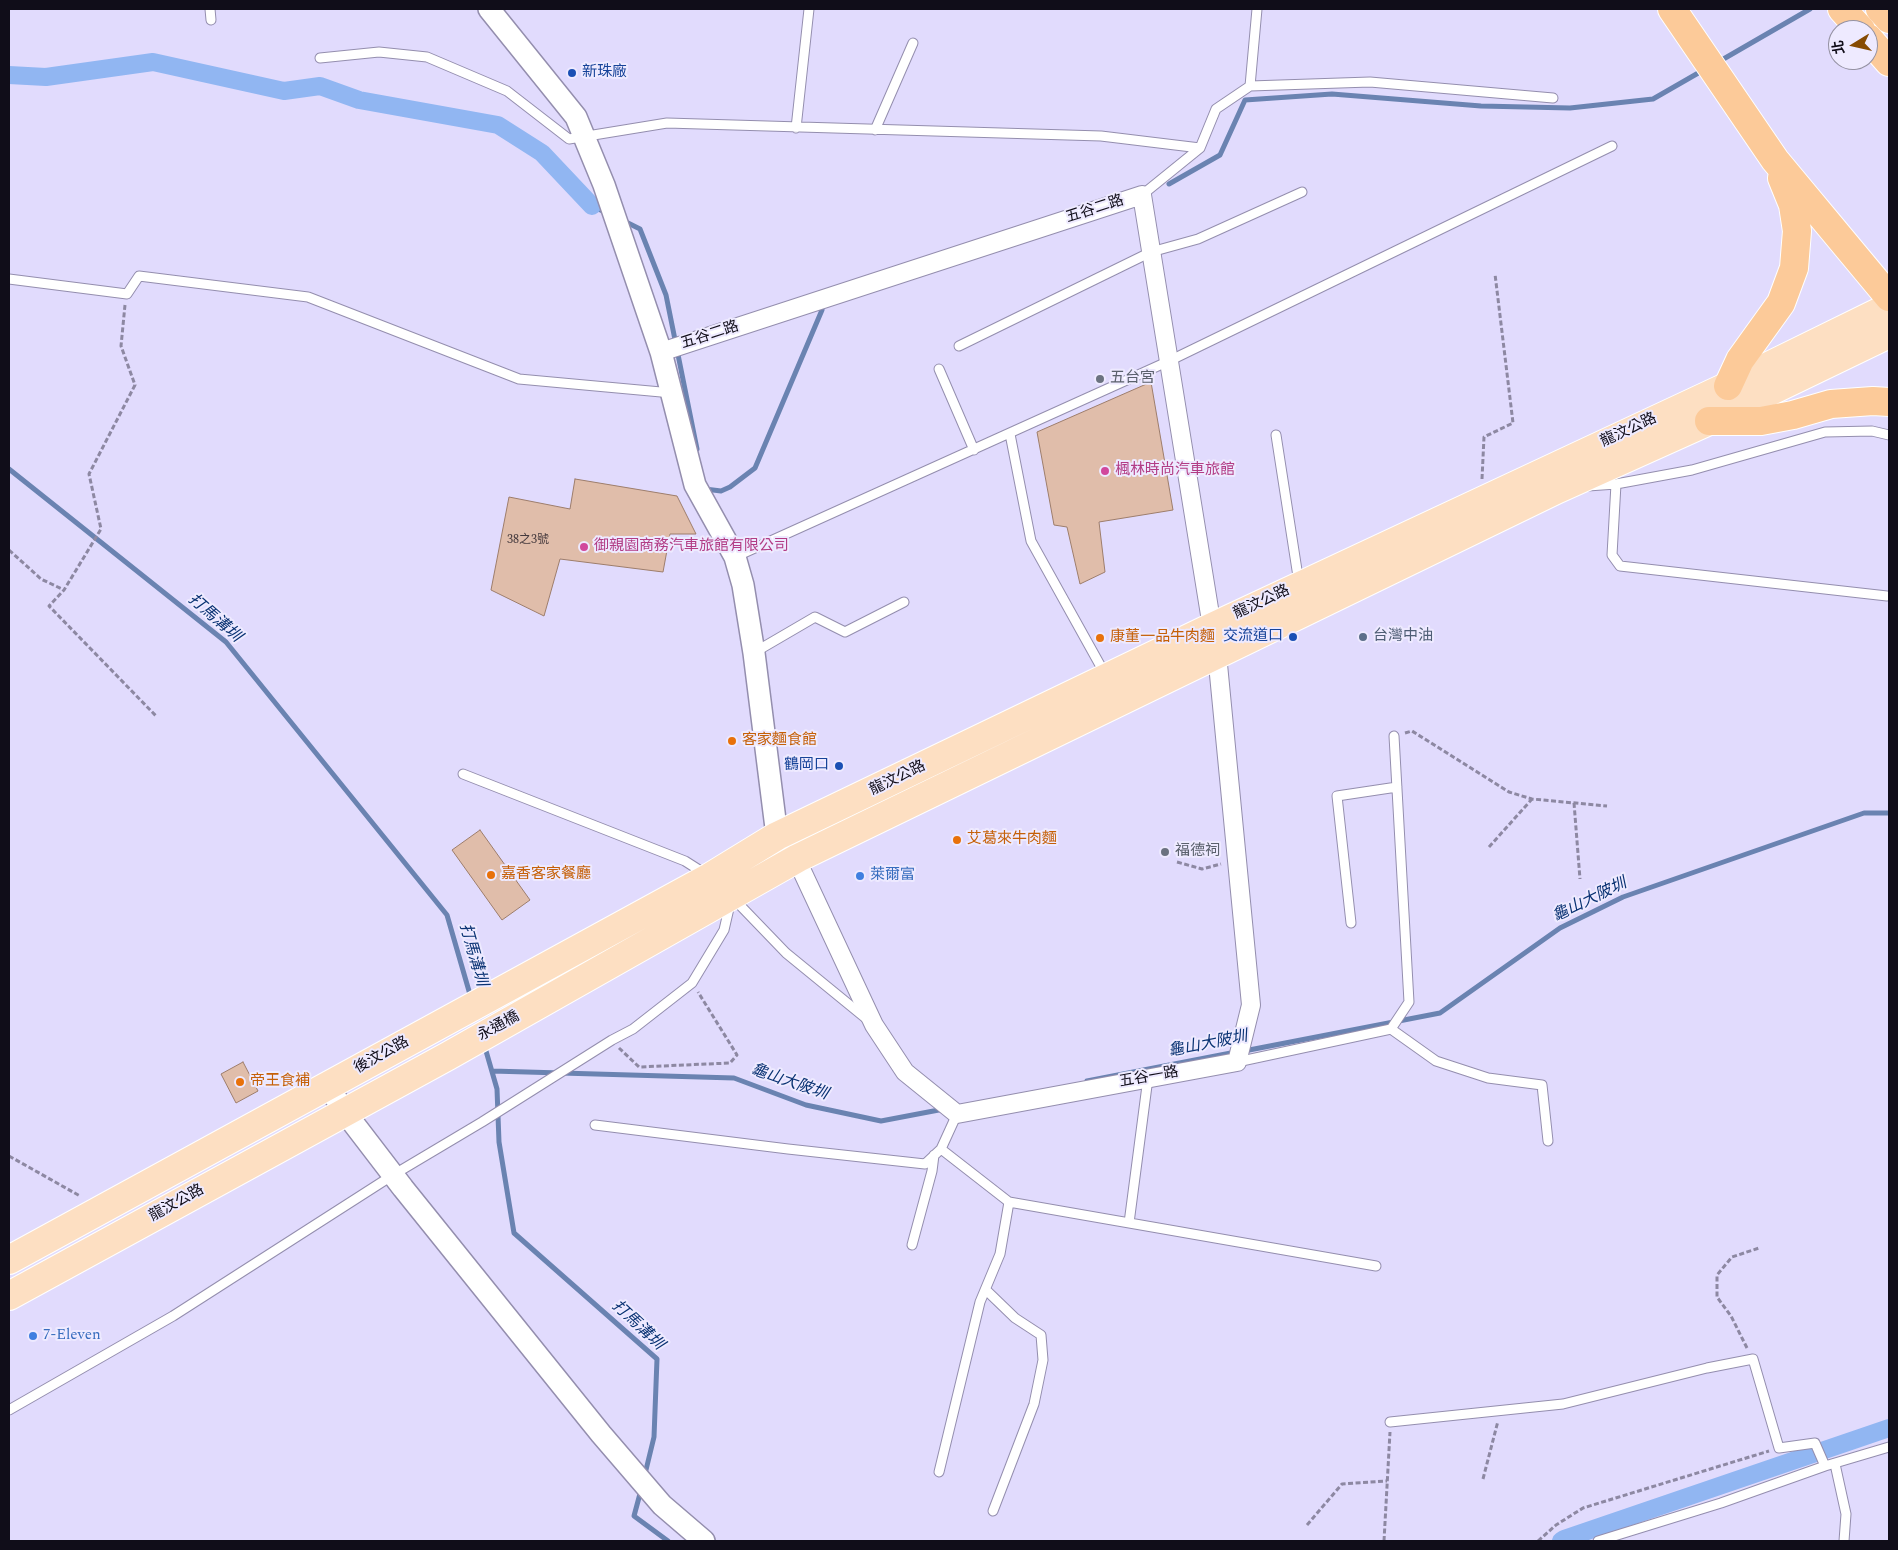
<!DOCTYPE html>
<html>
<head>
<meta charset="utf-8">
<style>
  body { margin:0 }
  #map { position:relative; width:1898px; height:1550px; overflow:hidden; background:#e1dbfd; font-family:Spectral,"Noto Sans TC",serif }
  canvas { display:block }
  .frame { position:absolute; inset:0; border:10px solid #100d19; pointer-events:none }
  .north { position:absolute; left:1828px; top:20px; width:50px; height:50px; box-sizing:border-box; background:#eeeaff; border:1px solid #9592a3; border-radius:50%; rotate:261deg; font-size:14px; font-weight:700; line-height:20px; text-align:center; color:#100d19 }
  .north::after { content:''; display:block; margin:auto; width:18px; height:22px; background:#864b03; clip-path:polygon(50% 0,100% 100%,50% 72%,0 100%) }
</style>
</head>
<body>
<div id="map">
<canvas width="1898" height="1550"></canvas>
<div class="frame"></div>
<div class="north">北</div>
</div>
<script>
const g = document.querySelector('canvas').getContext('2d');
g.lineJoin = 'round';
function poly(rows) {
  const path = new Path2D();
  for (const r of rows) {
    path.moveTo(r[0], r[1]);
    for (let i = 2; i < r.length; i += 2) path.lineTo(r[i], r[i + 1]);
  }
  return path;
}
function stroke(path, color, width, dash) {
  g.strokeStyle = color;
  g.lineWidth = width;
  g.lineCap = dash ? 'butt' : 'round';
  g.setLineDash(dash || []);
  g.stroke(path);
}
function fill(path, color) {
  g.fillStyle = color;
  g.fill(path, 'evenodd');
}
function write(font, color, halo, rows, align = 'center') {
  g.font = font + ' Spectral,"Noto Sans TC",serif';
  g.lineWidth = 4;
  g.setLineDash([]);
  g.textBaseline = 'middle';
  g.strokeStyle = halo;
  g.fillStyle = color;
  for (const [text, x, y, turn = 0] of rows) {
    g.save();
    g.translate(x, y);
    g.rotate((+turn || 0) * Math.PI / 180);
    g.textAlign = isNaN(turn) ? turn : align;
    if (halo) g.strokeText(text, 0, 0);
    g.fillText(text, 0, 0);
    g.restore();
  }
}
stroke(poly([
  [1720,61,1810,9],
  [1169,184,1220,155,1245,100,1332,94,1481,106,1570,108,1653,99,1700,72],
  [592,206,607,213],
  [624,221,640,229,666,295,697,449],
  [9,469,226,642,447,915,471,998],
  [705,489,721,491,730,487,755,468,822,310],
  [484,1044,497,1089,499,1142,514,1233,657,1359,654,1437,645,1474],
  [1244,1051,1440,1013,1560,928,1623,897,1864,813,1889,813],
  [492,1071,734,1078,806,1105,881,1121,944,1109],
  [1087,1081,1236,1052],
  [641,1490,634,1516,668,1541]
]), '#6a83b1', 5);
stroke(poly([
  [9,75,46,77,153,62,284,91,320,86,359,100,498,125,542,153,592,206],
  [1561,1541,1564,1539,1889,1428]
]), '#91b6f2', 18);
const building = poly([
  [1151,382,1173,510,1099,522,1105,572,1080,584,1067,527,1054,525,1037,432,1151,382],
  [575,479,677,496,696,534,670,534,663,572,560,559,544,616,491,590,509,497,570,509,575,479],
  [480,830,530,900,502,920,452,850,480,830],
  [243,1062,258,1091,236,1103,221,1074,243,1062]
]);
fill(building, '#e0bdaa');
stroke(building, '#9d7d6b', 1);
const service = poly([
  [210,9,211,20],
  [320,58,379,52,427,57,507,91,569,139,667,123,1101,136,1200,148],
  [1250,86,1370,82,1553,98],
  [796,128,809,9],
  [875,130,913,43],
  [1142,195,1200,148,1216,109,1250,86,1257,9],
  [9,279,127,294,139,276,308,297,519,379,672,393],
  [959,346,1151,252,1198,239,1302,192],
  [939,369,974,450],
  [1010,434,1031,541,1105,674],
  [1276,435,1299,583],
  [1616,484,1612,555,1620,566,1887,596],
  [1588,486,1616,484,1692,470,1825,432,1872,431,1889,435],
  [735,557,1169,361,1612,146],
  [755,652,815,617,845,632,904,602],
  [463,774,685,861,707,875],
  [733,898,786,953,868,1020],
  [1351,923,1337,796,1397,787],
  [1391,1029,1436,1061,1488,1078,1542,1085,1548,1141],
  [1237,1062,1391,1029,1409,1002,1394,736],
  [957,1114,941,1149,1009,1202,1376,1266],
  [595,1125,788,1149,925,1164,941,1149],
  [1129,1223,1148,1078],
  [912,1245,932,1171,934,1155],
  [986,1290,1015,1318,1041,1335,1043,1360,1034,1404,993,1511],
  [9,1410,173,1316,393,1175,482,1122,612,1040,633,1029,692,983,724,930,730,904],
  [1390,1422,1563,1404,1707,1368,1753,1359,1779,1448,1815,1443,1825,1466,1889,1447],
  [1835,1464,1846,1514,1844,1541],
  [939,1472,980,1302,1000,1254,1009,1202],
  [1598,1541,1721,1503,1825,1466]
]);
const minor = poly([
  [661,352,1142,195,1212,627],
  [798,858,802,871,874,1025,905,1072,957,1114,1237,1062,1251,1005,1217,654]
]);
const tertiary = poly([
  [489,9,576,117,604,185,661,352,695,485,735,557,743,585,754,653,777,836],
  [328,1086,344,1111,403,1188,601,1434,662,1505,704,1541]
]);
const primary = poly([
  [9,1260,710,877,777,836,1212,627,1728,386,1889,307],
  [9,1296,448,1056,798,858,1558,489,1709,421,1889,334]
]);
const motorway = poly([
  [1672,9,1775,160,1889,297],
  [1842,9,1861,30],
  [1880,9,1889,19],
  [1868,38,1889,62],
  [1728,386,1740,360,1781,303,1794,268,1797,231,1793,205,1782,178],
  [1709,421,1761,421,1793,415,1831,404,1873,401,1889,402]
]);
stroke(service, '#948eae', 11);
stroke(minor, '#948eae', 20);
stroke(tertiary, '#948eae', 24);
stroke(primary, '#fff', 30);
stroke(motorway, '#fff', 30);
stroke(poly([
  [125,305,121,346,135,385,89,474,101,529,64,590,49,606,157,717],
  [1482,479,1484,437,1513,423,1495,274],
  [9,550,41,579,64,590],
  [1405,733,1412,731,1509,792,1532,799,1607,806],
  [1574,803,1580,879],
  [1489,847,1532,799],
  [1177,862,1202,869,1221,864],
  [619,1048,639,1067,730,1063,737,1055,698,992],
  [9,1156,80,1196],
  [1747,1348,1731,1316,1717,1297,1717,1275,1732,1257,1759,1248],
  [1483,1479,1498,1421],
  [1307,1525,1342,1484,1387,1481],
  [1384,1541,1390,1432],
  [1538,1541,1556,1525,1583,1508,1769,1451]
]), '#8d88a2', 3, [5, 2.5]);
stroke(service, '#fff', 9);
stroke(minor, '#fff', 18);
stroke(tertiary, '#fff', 21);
stroke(primary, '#fddfc2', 28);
stroke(motorway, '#fcca99', 28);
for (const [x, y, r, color] of [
  [572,73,5,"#1a4fb4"],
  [1100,379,5,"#6b7280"],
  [1105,471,5,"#d1479c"],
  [584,547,5,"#d1479c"],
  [1293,637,5,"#1a4fb4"],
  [1363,637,5,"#5c6f8a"],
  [1100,638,5,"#e8710a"],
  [732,741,5,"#e8710a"],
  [839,766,5,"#1a4fb4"],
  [957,840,5,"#e8710a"],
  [1165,852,5,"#6b7280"],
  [491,875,5,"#e8710a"],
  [860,876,5,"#3f7fe0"],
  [240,1082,5,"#e8710a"],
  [33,1336,5,"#3f7fe0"]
]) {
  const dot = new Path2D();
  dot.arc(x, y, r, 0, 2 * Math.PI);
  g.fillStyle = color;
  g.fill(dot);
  stroke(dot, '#eeeaff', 2);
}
write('12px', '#44393d', null, [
  ["38之3號",528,541]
]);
write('15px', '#164399', '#eeeaff', [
  ["新珠廠",582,73,"left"],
  ["交流道口",1283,637],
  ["鶴岡口",829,766]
], 'right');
write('15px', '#100d19', '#eeeaff', [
  ["五谷二路",1095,210,-18],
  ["五谷二路",710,336,-18],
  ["龍汶公路",1629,431,-25],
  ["龍汶公路",1262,603,-25],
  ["龍汶公路",898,779,-26],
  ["永通橋",499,1027,-29],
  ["後汶公路",382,1056,-29],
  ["五谷一路",1149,1078,-10],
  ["龍汶公路",177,1204,-29]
]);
write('15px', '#5b616d', '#eeeaff', [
  ["五台宮",1110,379],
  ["福德祠",1175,852]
], 'left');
write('15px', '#b23c85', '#eeeaff', [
  ["楓林時尚汽車旅館",1115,471],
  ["御親園商務汽車旅館有限公司",594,547]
], 'left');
write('15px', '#4e5e75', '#eeeaff', [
  ["台灣中油",1373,637]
], 'left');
write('15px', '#c56008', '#eeeaff', [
  ["康董一品牛肉麵",1110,638],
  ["客家麵食館",742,741],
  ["艾葛來牛肉麵",967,840],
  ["嘉香客家餐廳",501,875],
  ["帝王食補",250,1082]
], 'left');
write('15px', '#366cbe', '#eeeaff', [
  ["萊爾富",870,876],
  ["7-Eleven",43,1336]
], 'left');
write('italic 16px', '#093273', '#eeeaff', [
  ["打馬溝圳",214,619,41],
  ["龜山大陂圳",1590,901,-26],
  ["打馬溝圳",472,955,74],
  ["龜山大陂圳",1208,1045,-11],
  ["龜山大陂圳",789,1083,19],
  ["打馬溝圳",637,1326,43]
]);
</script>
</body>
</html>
